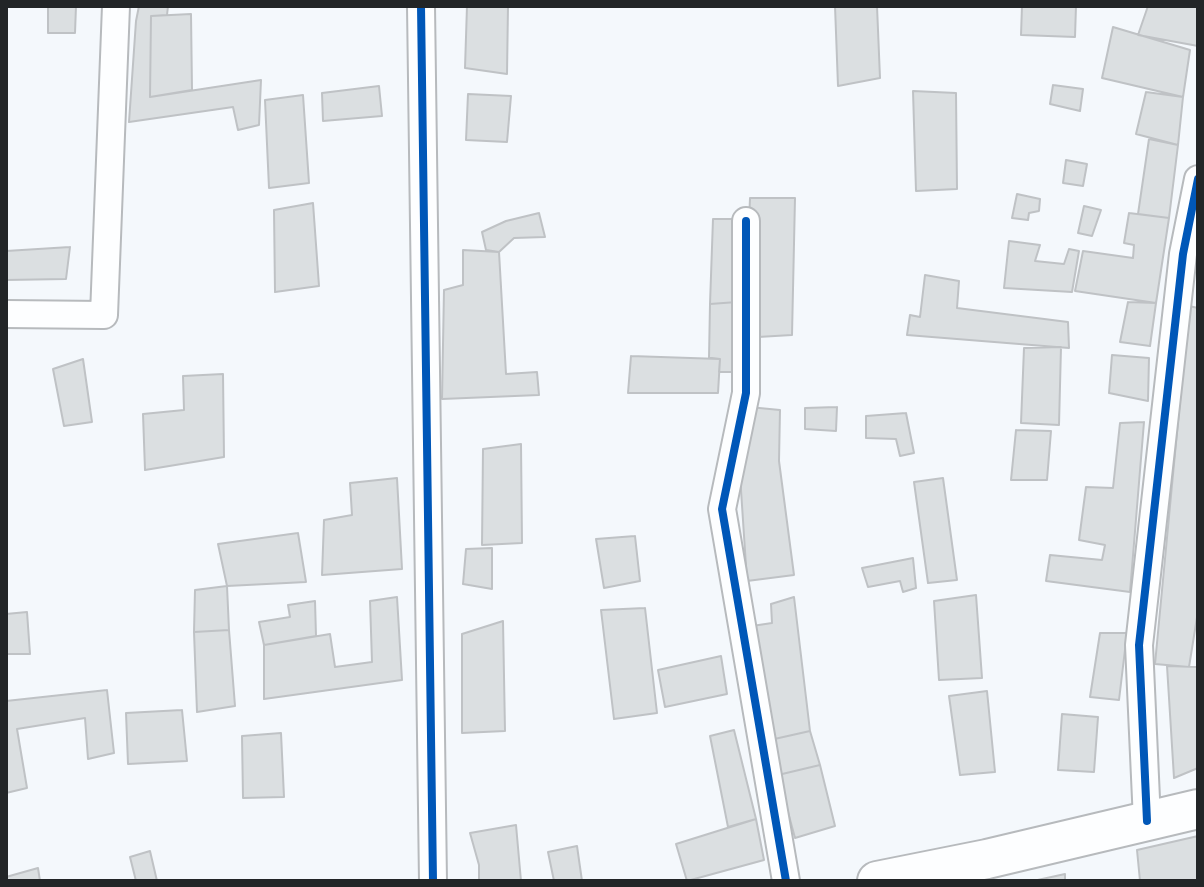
<!DOCTYPE html>
<html>
<head>
<meta charset="utf-8">
<style>
  body { margin:0 }
  #map { position:relative; width:1204px; height:887px; overflow:hidden; background:#f4f8fc; font-family:Cabin,sans-serif }
  canvas { display:block }
  .frame { position:absolute; inset:0; border:8px solid #222527; pointer-events:none }
</style>
</head>
<body>
<div id="map">
<canvas width="1204" height="887"></canvas>
<div class="frame"></div>
</div>
<script>
const g = document.querySelector('canvas').getContext('2d');
g.lineJoin = 'round';
function fill(path, color) {
  g.fillStyle = color;
  g.fill(path, 'evenodd');
}
function poly(rows) {
  const path = new Path2D();
  for (const r of rows) {
    path.moveTo(r[0], r[1]);
    for (let i = 2; i < r.length; i += 2) path.lineTo(r[i], r[i + 1]);
  }
  return path;
}
function stroke(path, color, width, dash) {
  g.strokeStyle = color;
  g.lineWidth = width;
  g.lineCap = dash ? 'butt' : 'round';
  g.setLineDash(dash || []);
  g.stroke(path);
}
const building = poly([
  [48,6,76,6,75,33,48,33,48,6],
  [139,6,168,6,167,15,151,16,150,97,261,80,259,125,238,130,233,107,129,122,136,21,139,6],
  [467,6,508,6,507,74,465,68,467,6],
  [835,6,877,6,880,78,838,86,835,6],
  [1022,6,1076,6,1075,37,1021,35,1022,6],
  [1148,6,1198,6,1198,46,1138,35,1148,6],
  [191,14,192,90,150,97,151,16,191,14],
  [1113,27,1190,50,1183,97,1102,78,1113,27],
  [1053,85,1083,89,1080,111,1050,104,1053,85],
  [379,86,382,116,323,121,322,93,379,86],
  [913,91,956,93,957,189,916,191,913,91],
  [1146,92,1183,97,1178,145,1136,134,1146,92],
  [468,94,511,96,507,142,466,140,468,94],
  [303,95,309,183,269,188,265,100,303,95],
  [1149,139,1178,145,1169,218,1138,214,1149,139],
  [1066,160,1087,164,1083,186,1063,183,1066,160],
  [1017,194,1040,199,1039,211,1029,213,1028,220,1012,218,1017,194],
  [750,198,795,198,792,335,758,337,760,297,746,296,750,198],
  [313,203,319,286,275,292,274,210,313,203],
  [1084,206,1101,210,1092,236,1078,233,1084,206],
  [539,213,545,237,514,238,499,252,486,250,482,232,506,221,539,213],
  [1129,213,1169,218,1156,303,1075,291,1083,251,1133,258,1134,245,1124,243,1129,213],
  [713,219,732,219,737,302,710,304,713,219],
  [1009,241,1040,245,1035,261,1064,264,1069,249,1079,251,1072,292,1004,288,1009,241],
  [70,247,66,279,6,280,6,251,70,247],
  [463,250,499,252,506,374,537,372,539,395,442,399,444,290,463,285,463,250],
  [925,275,959,281,957,308,1068,322,1069,348,907,335,910,315,920,317,925,275],
  [737,302,736,372,719,372,720,359,709,358,710,304,737,302],
  [1128,302,1156,303,1150,346,1120,342,1128,302],
  [1189,306,1198,308,1198,611,1189,667,1155,664,1189,306],
  [1061,347,1059,425,1021,423,1024,348,1061,347],
  [1112,355,1149,358,1148,401,1109,393,1112,355],
  [631,356,720,359,718,393,628,393,631,356],
  [83,359,92,422,64,426,53,369,83,359],
  [223,374,224,457,145,470,143,414,184,410,183,376,223,374],
  [749,407,780,410,779,461,794,575,747,581,740,475,749,407],
  [837,407,836,431,805,429,805,408,837,407],
  [906,413,914,453,900,456,896,439,866,438,866,416,906,413],
  [1144,422,1130,592,1046,581,1050,555,1102,560,1105,545,1079,540,1086,487,1113,488,1120,423,1144,422],
  [1016,430,1051,431,1047,480,1011,480,1016,430],
  [521,444,522,543,482,545,483,449,521,444],
  [397,478,402,569,322,575,324,520,352,515,350,483,397,478],
  [943,478,957,580,928,583,914,482,943,478],
  [298,533,306,582,227,586,218,544,298,533],
  [635,536,640,581,604,588,596,539,635,536],
  [492,548,492,589,463,584,466,549,492,548],
  [913,558,916,588,903,592,900,581,868,587,862,568,913,558],
  [227,586,229,630,194,632,195,590,227,586],
  [976,595,982,678,939,680,934,601,976,595],
  [397,597,402,680,264,699,264,645,330,634,335,667,372,662,370,601,397,597],
  [794,597,810,731,770,740,752,626,772,623,771,604,794,597],
  [315,601,316,636,264,645,259,622,290,617,288,605,315,601],
  [645,608,657,713,614,719,601,610,645,608],
  [27,612,30,654,6,654,6,614,27,612],
  [503,621,505,731,462,733,462,634,503,621],
  [229,630,235,706,197,712,194,632,229,630],
  [1100,633,1127,633,1119,700,1090,697,1100,633],
  [721,656,727,694,665,707,658,670,721,656],
  [1167,666,1198,667,1198,768,1174,778,1167,666],
  [107,690,114,753,88,759,85,718,17,729,27,788,6,793,6,701,107,690],
  [987,691,995,772,960,775,949,696,987,691],
  [182,710,187,761,128,764,126,713,182,710],
  [1062,714,1098,717,1094,772,1058,770,1062,714],
  [734,730,756,819,728,827,710,736,734,730],
  [810,731,820,765,778,775,770,740,810,731],
  [281,733,284,797,243,798,242,736,281,733],
  [820,765,835,826,795,838,778,775,820,765],
  [756,819,764,860,687,881,676,844,756,819],
  [516,825,521,881,479,881,479,865,470,833,516,825],
  [1198,836,1198,881,1140,881,1137,850,1198,836],
  [577,846,582,881,554,881,548,852,577,846],
  [150,851,157,881,136,881,130,857,150,851],
  [38,868,40,881,6,881,6,877,38,868],
  [1065,874,1065,881,1033,881,1065,874]
]);
fill(building, '#dbdfe1');
stroke(building, '#bfc2c5', 2);
const street = poly([
  [421,6,433,881],
  [746,221,746,393,722,509,786,881],
  [6,314,104,315,116,6],
  [1147,821,1139,645,1183,254,1198,179]
]);
const secondary = poly([
  [877,881,987,859,1198,809]
]);
stroke(street, '#b7babd', 30);
stroke(secondary, '#b7babd', 42);
stroke(street, '#fdfeff', 26);
stroke(secondary, '#fdfeff', 38);
stroke(poly([
  [421,6,433,881],
  [746,221,746,393,722,509,786,881],
  [1147,821,1139,645,1183,254,1198,179]
]), '#0057b8', 8);
</script>
</body>
</html>
